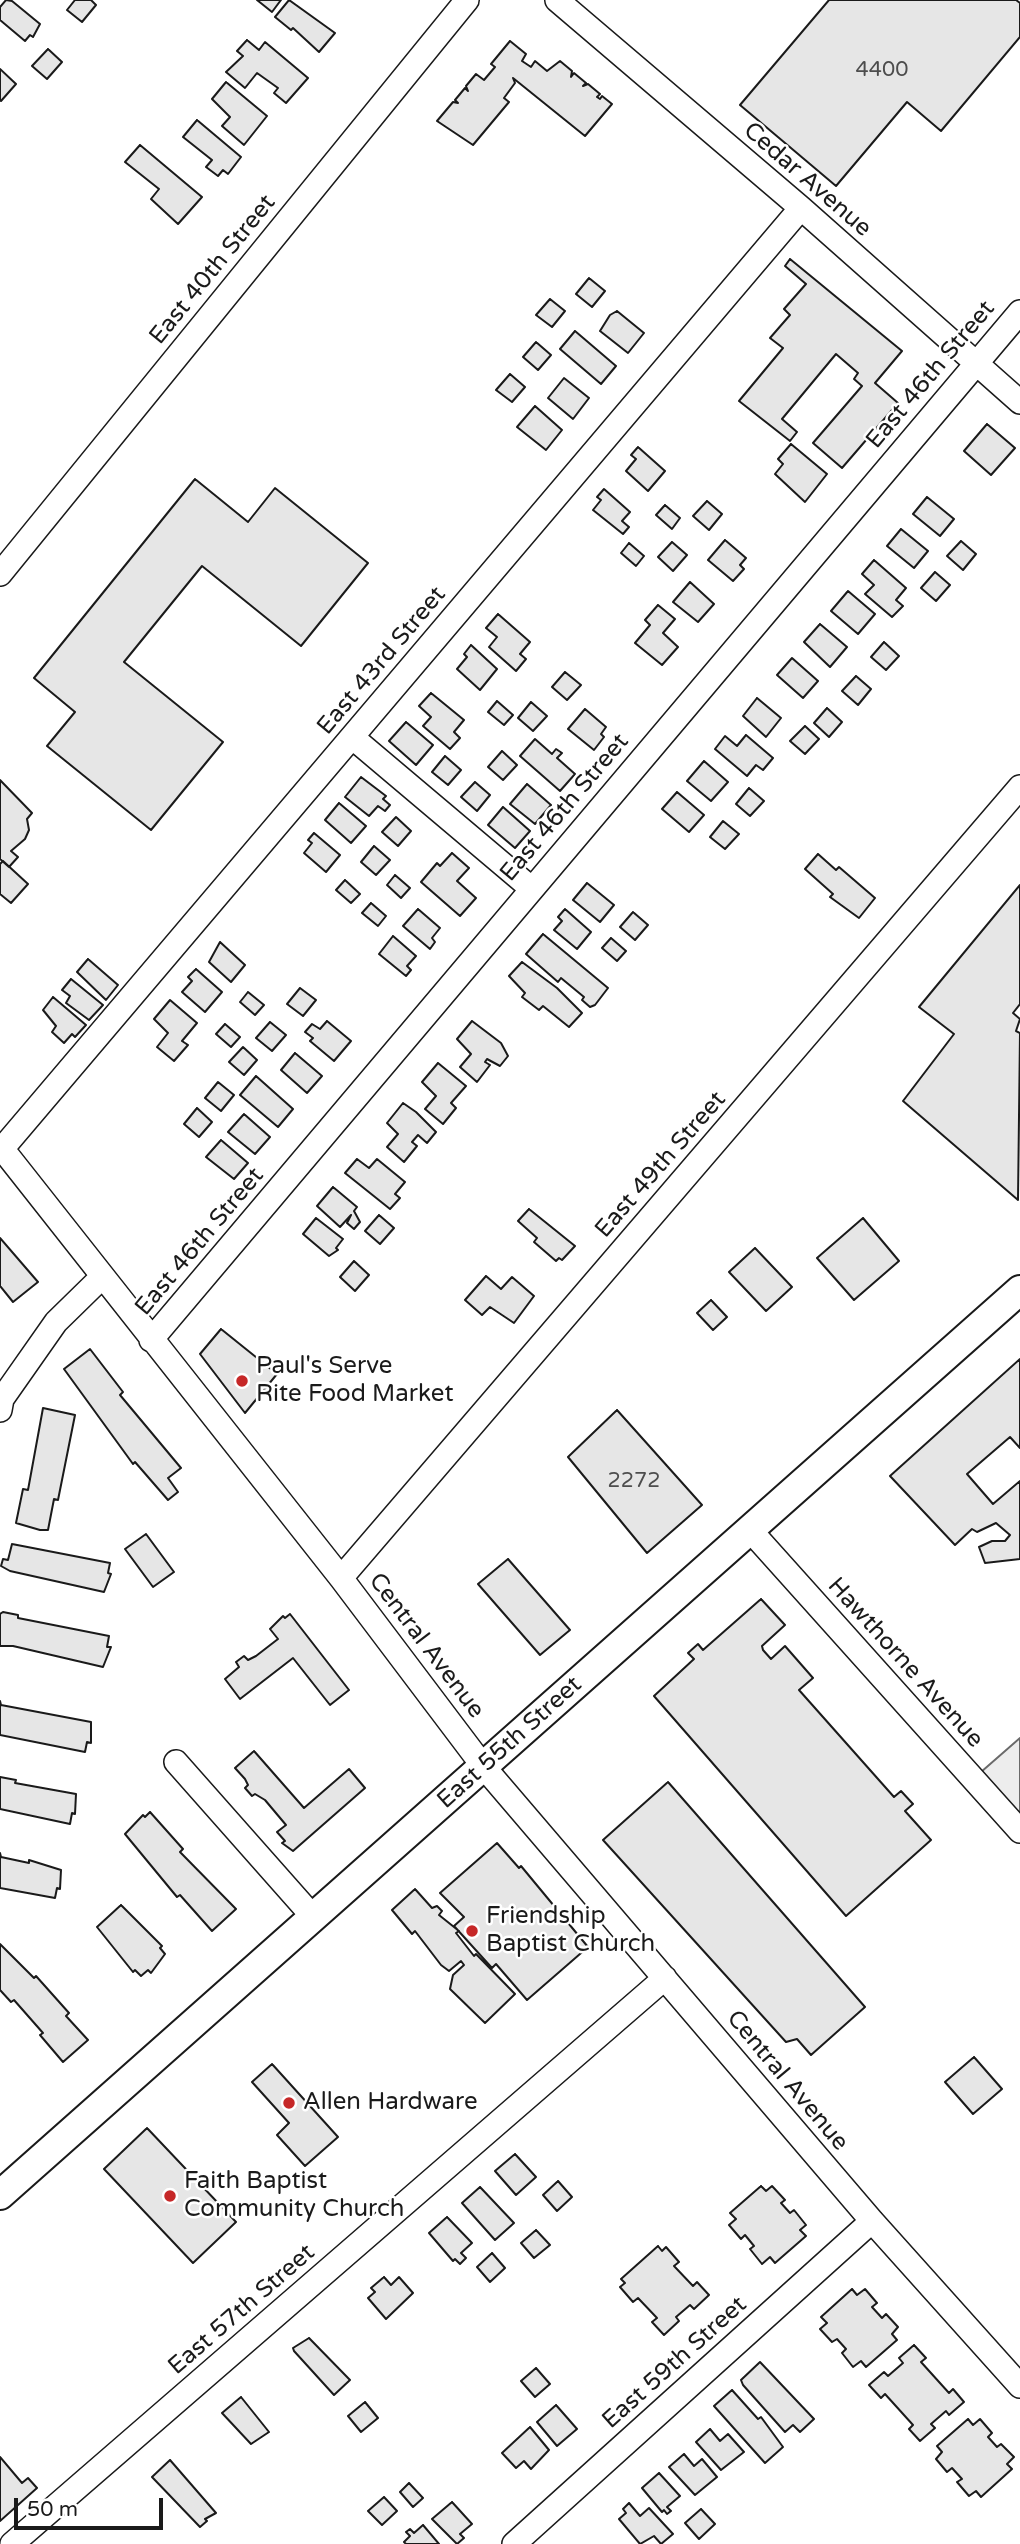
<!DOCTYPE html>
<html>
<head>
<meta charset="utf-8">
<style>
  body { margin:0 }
  #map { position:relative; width:1020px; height:2544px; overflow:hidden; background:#fff; font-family:"Varela Round",sans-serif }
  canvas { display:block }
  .scale { position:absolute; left:14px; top:2498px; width:149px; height:32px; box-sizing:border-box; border:4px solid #1a1a1a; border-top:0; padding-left:9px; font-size:21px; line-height:24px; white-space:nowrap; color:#1a1a1a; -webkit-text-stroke:5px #fff; paint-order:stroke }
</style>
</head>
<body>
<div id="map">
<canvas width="1020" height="2544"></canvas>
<div class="scale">50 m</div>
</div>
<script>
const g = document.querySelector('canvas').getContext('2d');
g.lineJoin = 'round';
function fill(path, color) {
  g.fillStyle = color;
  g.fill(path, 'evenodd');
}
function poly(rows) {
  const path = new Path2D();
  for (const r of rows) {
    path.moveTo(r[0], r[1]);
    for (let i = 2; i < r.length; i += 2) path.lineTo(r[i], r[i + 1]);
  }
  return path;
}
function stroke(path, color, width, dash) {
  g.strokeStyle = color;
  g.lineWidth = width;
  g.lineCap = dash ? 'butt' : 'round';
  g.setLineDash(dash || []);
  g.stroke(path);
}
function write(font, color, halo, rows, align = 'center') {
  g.font = font + ' "Varela Round",sans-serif';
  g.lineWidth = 5;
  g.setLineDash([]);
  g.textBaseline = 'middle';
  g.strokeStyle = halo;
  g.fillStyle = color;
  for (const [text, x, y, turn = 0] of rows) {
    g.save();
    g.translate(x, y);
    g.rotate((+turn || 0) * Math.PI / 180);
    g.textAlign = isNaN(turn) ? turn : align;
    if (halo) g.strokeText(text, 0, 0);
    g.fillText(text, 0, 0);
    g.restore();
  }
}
const built = poly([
  [1020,1738,1020,1831,973,1779,1020,1738]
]);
fill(built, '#ededed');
stroke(built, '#6a6a6a', 2);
const building = poly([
  [6,0,12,1,40,24,33,37,30,35,25,41,0,20,0,7,6,0],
  [75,0,91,0,96,5,82,22,67,10,75,0],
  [257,0,281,0,272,12,257,0],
  [289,0,335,33,319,52,293,28,291,30,275,17,289,0],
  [829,0,1016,0,1020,3,1020,37,941,131,907,102,836,186,740,105,829,0],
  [247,40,259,50,265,42,308,78,286,103,274,93,278,88,257,73,245,88,226,72,243,56,237,51,247,40],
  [510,41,526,54,522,61,531,67,535,61,547,71,560,61,572,71,571,77,574,73,586,83,583,86,588,84,600,94,597,97,600,99,602,96,612,104,585,136,513,78,515,83,504,98,509,102,473,145,437,121,453,102,458,103,455,100,465,88,468,91,466,86,476,74,484,80,495,67,491,64,510,41],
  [48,49,62,62,47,79,32,66,48,49],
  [0,69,16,84,1,101,0,100,0,69],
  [226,82,267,116,244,145,222,126,230,117,212,99,226,82],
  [197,120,241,157,228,174,223,170,218,176,206,167,212,160,183,137,197,120],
  [140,145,202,197,178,224,151,199,159,189,125,162,140,145],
  [790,259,902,351,875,383,898,403,842,468,813,443,862,386,854,379,858,373,836,354,782,419,797,432,790,441,739,401,783,348,770,338,790,315,784,309,806,284,785,266,790,259],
  [589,278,605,291,592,307,576,294,589,278],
  [550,299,565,311,552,327,536,315,550,299],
  [617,311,644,333,628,353,600,331,610,315,617,311],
  [575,331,616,366,601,384,560,349,575,331],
  [536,342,551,355,538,370,523,357,536,342],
  [510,374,525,387,512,402,496,390,510,374],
  [564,378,589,398,573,419,548,398,564,378],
  [535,406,562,430,546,450,517,427,535,406],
  [987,424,1015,448,991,475,964,451,987,424],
  [791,444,827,474,805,502,775,474,783,464,778,459,791,444],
  [638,447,665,471,648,491,626,471,636,459,631,455,638,447],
  [195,479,248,522,275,488,368,563,301,646,202,566,124,662,223,742,151,830,47,746,75,712,34,678,195,479],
  [604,489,630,512,622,521,629,527,623,534,593,510,601,500,597,497,604,489],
  [927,497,954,519,940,536,913,514,927,497],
  [707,501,722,514,709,530,693,516,707,501],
  [665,505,680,518,672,529,656,515,665,505],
  [901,529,928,551,914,568,887,546,901,529],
  [725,540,746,558,740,565,744,569,733,581,708,560,725,540],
  [961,541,976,554,963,570,947,556,961,541],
  [672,542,687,555,673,571,658,557,672,542],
  [629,543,644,556,636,566,621,553,629,543],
  [874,560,906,588,896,600,903,606,892,617,865,594,874,585,862,574,874,560],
  [935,572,950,585,936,601,921,588,935,572],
  [690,582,714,604,698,622,673,602,690,582],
  [848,591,875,614,858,634,831,611,848,591],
  [658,605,675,619,663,633,678,647,662,665,635,643,650,625,645,620,658,605],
  [498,614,530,642,520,654,526,659,516,671,489,647,497,637,486,628,498,614],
  [820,624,847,647,830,667,804,642,820,624],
  [884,642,899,656,886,670,871,657,884,642],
  [471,645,497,669,480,690,457,669,467,657,464,654,471,645],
  [792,658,818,681,803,698,777,675,792,658],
  [565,672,581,685,567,700,552,687,565,672],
  [856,676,871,689,858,705,842,691,856,676],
  [431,693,464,720,454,732,460,738,450,749,423,726,431,717,419,706,431,693],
  [757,698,781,718,766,737,743,716,757,698],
  [497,701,513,715,504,725,488,712,497,701],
  [531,702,547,716,533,731,518,718,531,702],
  [827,708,842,722,829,737,814,723,827,708],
  [585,709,606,727,601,734,604,737,594,750,568,729,585,709],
  [406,722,433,745,416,765,389,741,406,722],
  [805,726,819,739,805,754,790,741,805,726],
  [746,735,773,758,763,770,756,765,747,776,715,749,725,736,737,746,746,735],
  [535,739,552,754,556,749,562,753,557,758,575,774,560,791,520,756,535,739],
  [502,751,517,765,503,780,488,767,502,751],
  [445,756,461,770,448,785,432,772,445,756],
  [704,761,728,782,711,801,687,781,704,761],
  [361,777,386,796,383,799,390,805,385,811,378,806,369,816,345,797,361,777],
  [0,780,32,813,27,819,29,830,25,839,11,851,18,857,9,867,0,859,0,780],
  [475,782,490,795,477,811,461,797,475,782],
  [527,784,551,805,535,824,510,804,527,784],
  [749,788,764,801,750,816,736,804,749,788],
  [677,792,704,815,689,832,662,809,677,792],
  [339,803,366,826,351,843,325,820,339,803],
  [503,807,530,831,515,848,488,825,503,807],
  [396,817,411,831,398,846,382,832,396,817],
  [723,821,739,834,725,849,710,837,723,821],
  [314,833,340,855,326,872,304,853,312,843,308,840,314,833],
  [374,846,390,860,376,875,361,862,374,846],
  [452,853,469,868,457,881,476,898,460,916,421,882,437,863,440,866,452,853],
  [818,854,836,870,839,867,875,898,859,918,830,897,833,894,805,869,818,854],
  [3,861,28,884,11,903,0,894,0,864,3,861],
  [395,875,410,888,401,898,387,885,395,875],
  [345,880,360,894,351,903,336,890,345,880],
  [587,883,614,905,600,922,573,900,587,883],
  [1020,885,1020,1004,1013,1013,1020,1019,1016,1031,1020,1033,1018,1200,903,1101,954,1034,919,1007,1020,885],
  [371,903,386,916,378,926,362,913,371,903],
  [418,909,440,928,432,938,435,942,430,949,403,926,418,909],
  [565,909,591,932,577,949,554,930,562,921,558,917,565,909],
  [633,912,648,925,635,940,620,927,633,912],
  [543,934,608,988,595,1005,590,1007,582,1000,584,997,561,978,558,982,526,954,543,934],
  [393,936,416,956,407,966,411,970,406,976,379,954,393,936],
  [611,938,626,951,617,961,602,948,611,938],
  [220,942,245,965,231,982,209,962,220,942],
  [88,959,118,985,106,1000,77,972,88,959],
  [522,962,557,988,582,1013,569,1027,543,1006,539,1010,522,997,525,993,509,976,522,962],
  [196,969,222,992,205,1012,182,992,192,981,188,977,196,969],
  [71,979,103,1005,89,1020,66,1003,70,996,62,990,71,979],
  [300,988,316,1000,303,1016,287,1004,300,988],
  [248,992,264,1005,255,1015,240,1002,248,992],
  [53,997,86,1025,75,1037,72,1034,64,1043,52,1032,56,1026,43,1010,53,997],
  [170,1000,197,1023,182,1041,188,1045,174,1061,157,1047,168,1033,154,1019,170,1000],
  [327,1021,351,1041,334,1061,310,1041,313,1038,305,1032,312,1024,320,1029,327,1021],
  [472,1021,501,1043,508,1056,500,1066,487,1059,485,1062,490,1065,477,1082,460,1067,471,1054,457,1039,472,1021],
  [270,1022,286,1035,272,1051,256,1038,270,1022],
  [225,1024,240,1037,231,1047,216,1034,225,1024],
  [243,1047,257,1060,244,1075,229,1062,243,1047],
  [295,1053,322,1076,307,1093,281,1070,295,1053],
  [438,1063,466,1086,451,1103,456,1108,443,1124,425,1109,436,1096,422,1082,438,1063],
  [256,1076,293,1109,278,1127,240,1095,256,1076],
  [218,1082,234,1095,221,1111,205,1098,218,1082],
  [403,1103,416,1112,436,1132,427,1143,418,1135,412,1142,417,1146,404,1162,387,1147,398,1134,387,1123,403,1103],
  [197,1108,212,1122,199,1137,184,1124,197,1108],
  [244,1114,270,1137,255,1154,228,1132,244,1114],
  [221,1140,248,1163,234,1179,206,1157,221,1140],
  [357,1159,369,1168,377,1159,405,1182,395,1194,400,1198,390,1209,345,1173,357,1159],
  [333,1187,357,1207,354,1211,360,1222,354,1229,347,1223,351,1215,340,1227,317,1206,333,1187],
  [529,1209,575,1246,562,1260,559,1258,556,1261,534,1242,537,1238,518,1221,529,1209],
  [379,1215,394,1228,380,1244,365,1231,379,1215],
  [316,1218,343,1239,336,1248,338,1250,329,1256,303,1234,316,1218],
  [863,1218,899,1261,854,1300,817,1258,863,1218],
  [0,1238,38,1282,13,1302,0,1286,0,1238],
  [755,1248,792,1287,766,1311,729,1272,755,1248],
  [354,1261,369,1275,355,1291,340,1277,354,1261],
  [486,1276,501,1289,512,1277,534,1296,514,1323,490,1307,482,1315,465,1300,486,1276],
  [711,1300,727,1317,713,1330,697,1313,711,1300],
  [221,1329,277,1374,245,1413,200,1354,221,1329],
  [90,1349,123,1392,120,1395,181,1468,168,1478,178,1492,168,1500,135,1462,133,1464,64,1369,90,1349],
  [1020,1359,1020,1448,1010,1437,967,1474,993,1504,1020,1481,1020,1559,985,1563,979,1547,992,1541,1005,1541,1010,1535,996,1523,977,1532,972,1529,955,1545,890,1476,1020,1359],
  [43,1408,75,1415,58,1500,54,1499,48,1530,40,1530,16,1523,23,1489,28,1490,43,1408],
  [617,1410,702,1505,647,1553,568,1457,617,1410],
  [146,1534,174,1572,153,1587,125,1549,146,1534],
  [12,1544,110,1563,108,1573,111,1574,104,1592,10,1571,1,1566,3,1559,8,1560,12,1544],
  [508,1559,570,1630,540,1655,478,1584,508,1559],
  [761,1599,785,1625,762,1646,763,1650,771,1659,785,1646,813,1678,799,1690,894,1797,901,1791,913,1804,905,1811,931,1840,846,1916,654,1696,694,1659,688,1653,698,1644,703,1650,761,1599],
  [3,1612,18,1615,18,1618,109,1636,107,1647,111,1647,103,1667,13,1646,0,1646,0,1614,3,1612],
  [290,1614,349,1690,330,1705,293,1658,240,1699,225,1679,239,1667,236,1662,244,1656,248,1660,256,1656,278,1639,270,1629,283,1616,285,1618,290,1614],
  [0,1701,1,1705,91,1722,91,1743,87,1742,85,1752,0,1735,0,1701],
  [254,1751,304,1808,349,1769,365,1788,293,1851,282,1843,285,1841,277,1832,286,1825,265,1800,255,1794,252,1796,245,1788,248,1785,245,1779,235,1768,254,1751],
  [0,1777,16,1780,15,1783,76,1794,75,1814,72,1813,70,1824,0,1809,0,1777],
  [668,1782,865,2007,811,2055,797,2039,786,2042,603,1840,668,1782],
  [150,1812,183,1849,180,1852,236,1909,212,1931,180,1895,177,1897,125,1834,143,1815,145,1817,150,1812],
  [497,1843,519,1868,521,1866,588,1947,527,2000,496,1964,492,1968,454,1926,464,1917,440,1893,497,1843],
  [0,1853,1,1857,29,1863,29,1860,61,1870,60,1889,57,1888,55,1898,0,1888,0,1853],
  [415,1889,432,1908,437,1906,442,1911,439,1915,459,1931,456,1933,474,1956,476,1954,515,1994,485,2023,450,1989,453,1975,464,1965,461,1961,449,1971,441,1965,415,1931,412,1934,392,1910,415,1889],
  [121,1905,162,1946,160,1948,165,1954,151,1973,148,1970,141,1976,135,1970,133,1972,97,1927,121,1905],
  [0,1944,34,1978,36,1976,69,2013,66,2016,88,2040,63,2062,40,2035,43,2033,14,2000,11,2002,0,1990,0,1944],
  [974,2057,1002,2089,973,2114,945,2082,974,2057],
  [272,2064,338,2137,305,2166,277,2135,289,2123,252,2082,272,2064],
  [147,2128,236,2222,193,2263,104,2169,147,2128],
  [515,2154,536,2177,516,2195,495,2171,515,2154],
  [558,2181,572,2197,557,2211,543,2195,558,2181],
  [761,2186,766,2191,772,2186,785,2200,781,2203,790,2213,794,2210,806,2225,800,2230,806,2236,775,2263,770,2257,762,2264,750,2249,754,2246,745,2235,741,2239,729,2225,736,2219,730,2213,761,2186],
  [480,2187,514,2223,495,2240,462,2203,480,2187],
  [447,2217,472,2243,461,2253,466,2258,460,2264,455,2259,453,2261,429,2233,447,2217],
  [536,2230,550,2245,534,2258,521,2243,536,2230],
  [658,2246,662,2251,666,2247,679,2262,674,2266,693,2286,697,2282,709,2295,694,2309,690,2305,676,2317,679,2321,664,2335,652,2322,657,2318,638,2298,633,2302,620,2287,625,2283,621,2279,658,2246],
  [492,2253,505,2268,490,2282,477,2267,492,2253],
  [384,2277,391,2285,399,2277,413,2293,386,2319,368,2298,375,2292,371,2288,384,2277],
  [852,2289,857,2295,865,2289,877,2303,872,2307,882,2318,886,2314,898,2327,892,2334,897,2340,866,2367,861,2361,853,2367,842,2353,846,2349,837,2339,832,2342,820,2329,827,2323,821,2317,852,2289],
  [309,2338,350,2380,334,2395,294,2351,293,2348,309,2338],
  [914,2345,926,2358,921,2362,949,2393,953,2389,964,2402,949,2415,946,2411,931,2424,935,2428,920,2441,909,2429,913,2425,885,2394,881,2398,869,2385,884,2372,888,2376,903,2363,899,2358,914,2345],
  [760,2362,814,2419,800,2432,793,2425,785,2432,743,2385,741,2380,760,2362],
  [536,2368,550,2384,535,2397,521,2381,536,2368],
  [732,2390,758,2419,761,2417,783,2447,765,2463,714,2406,732,2390],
  [241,2397,269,2432,251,2444,222,2413,241,2397],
  [365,2402,378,2418,361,2432,348,2416,365,2402],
  [556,2405,577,2429,557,2446,537,2422,556,2405],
  [968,2419,973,2425,980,2419,992,2433,988,2437,997,2447,1001,2444,1014,2457,1007,2464,1012,2469,981,2497,976,2491,969,2496,957,2482,962,2479,952,2468,947,2472,936,2459,942,2452,937,2446,968,2419],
  [530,2427,549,2450,531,2469,524,2461,516,2468,502,2453,530,2427],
  [710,2429,720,2441,728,2434,744,2452,721,2470,696,2442,710,2429],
  [684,2454,694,2466,702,2459,717,2477,695,2495,669,2467,684,2454],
  [0,2457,22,2483,28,2478,37,2488,0,2521,0,2457],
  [170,2460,216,2513,205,2519,207,2521,200,2527,152,2477,170,2460],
  [659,2473,680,2496,667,2507,671,2511,667,2514,664,2510,662,2512,642,2488,659,2473],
  [409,2483,423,2498,413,2507,400,2492,409,2483],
  [384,2497,397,2511,382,2525,368,2511,384,2497],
  [452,2502,472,2524,460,2534,464,2538,457,2544,432,2519,452,2502],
  [629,2503,640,2516,649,2508,673,2534,661,2544,654,2536,640,2544,619,2519,626,2513,623,2509,629,2503],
  [701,2509,715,2524,699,2539,685,2523,701,2509],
  [423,2525,439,2544,406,2544,404,2542,410,2536,406,2532,410,2529,414,2533,423,2525]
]);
fill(building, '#e6e6e6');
stroke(building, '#1a1a1a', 2);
const minor = poly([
  [557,0,801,208,1020,402],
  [0,574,467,0],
  [352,737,532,889],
  [0,1146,341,1578,483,1766,872,2221,1020,2386],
  [2,1149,801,208],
  [151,1340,1020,312],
  [0,1410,2,1399,56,1322,102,1277],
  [750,1530,1020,1831],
  [341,1578,1020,787],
  [176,1762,314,1918],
  [12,2544,665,1978],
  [514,2544,872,2221]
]);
const major = poly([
  [0,2195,1020,1290]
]);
stroke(minor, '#1a1a1a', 26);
stroke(major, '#1a1a1a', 32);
stroke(minor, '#fff', 23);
stroke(major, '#fff', 28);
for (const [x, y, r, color] of [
  [242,1381,7,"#c62828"],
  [472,1931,7,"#c62828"],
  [289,2103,7,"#c62828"],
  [170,2196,7,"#c62828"]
]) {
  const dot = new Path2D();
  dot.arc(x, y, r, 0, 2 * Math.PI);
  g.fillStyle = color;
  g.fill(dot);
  stroke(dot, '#fff', 2.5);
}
write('21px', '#4d4d4d', null, [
  ["4400",882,70],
  ["2272",634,1481]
]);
write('24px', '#1a1a1a', '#fff', [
  ["Cedar Avenue",807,180,41],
  ["East 40th Street",213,270,-51],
  ["East 46th Street",931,375,-50],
  ["East 43rd Street",382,661,-50],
  ["East 46th Street",565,808,-50],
  ["East 49th Street",661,1165,-49],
  ["East 46th Street",200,1242,-50],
  ["Central Avenue",426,1646,53],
  ["Hawthorne Avenue",905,1663,48],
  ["East 55th Street",510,1743,-42],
  ["Central Avenue",787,2081,50],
  ["East 57th Street",242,2310,-41],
  ["East 59th Street",675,2363,-42]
]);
write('24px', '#1a1a1a', '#fff', [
  ["Paul's Serve",256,1367],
  ["Rite Food Market",256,1395],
  ["Friendship",486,1917],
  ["Baptist Church",486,1945],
  ["Allen Hardware",303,2103],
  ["Faith Baptist",184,2182],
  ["Community Church",184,2210]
], 'left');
</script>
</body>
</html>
